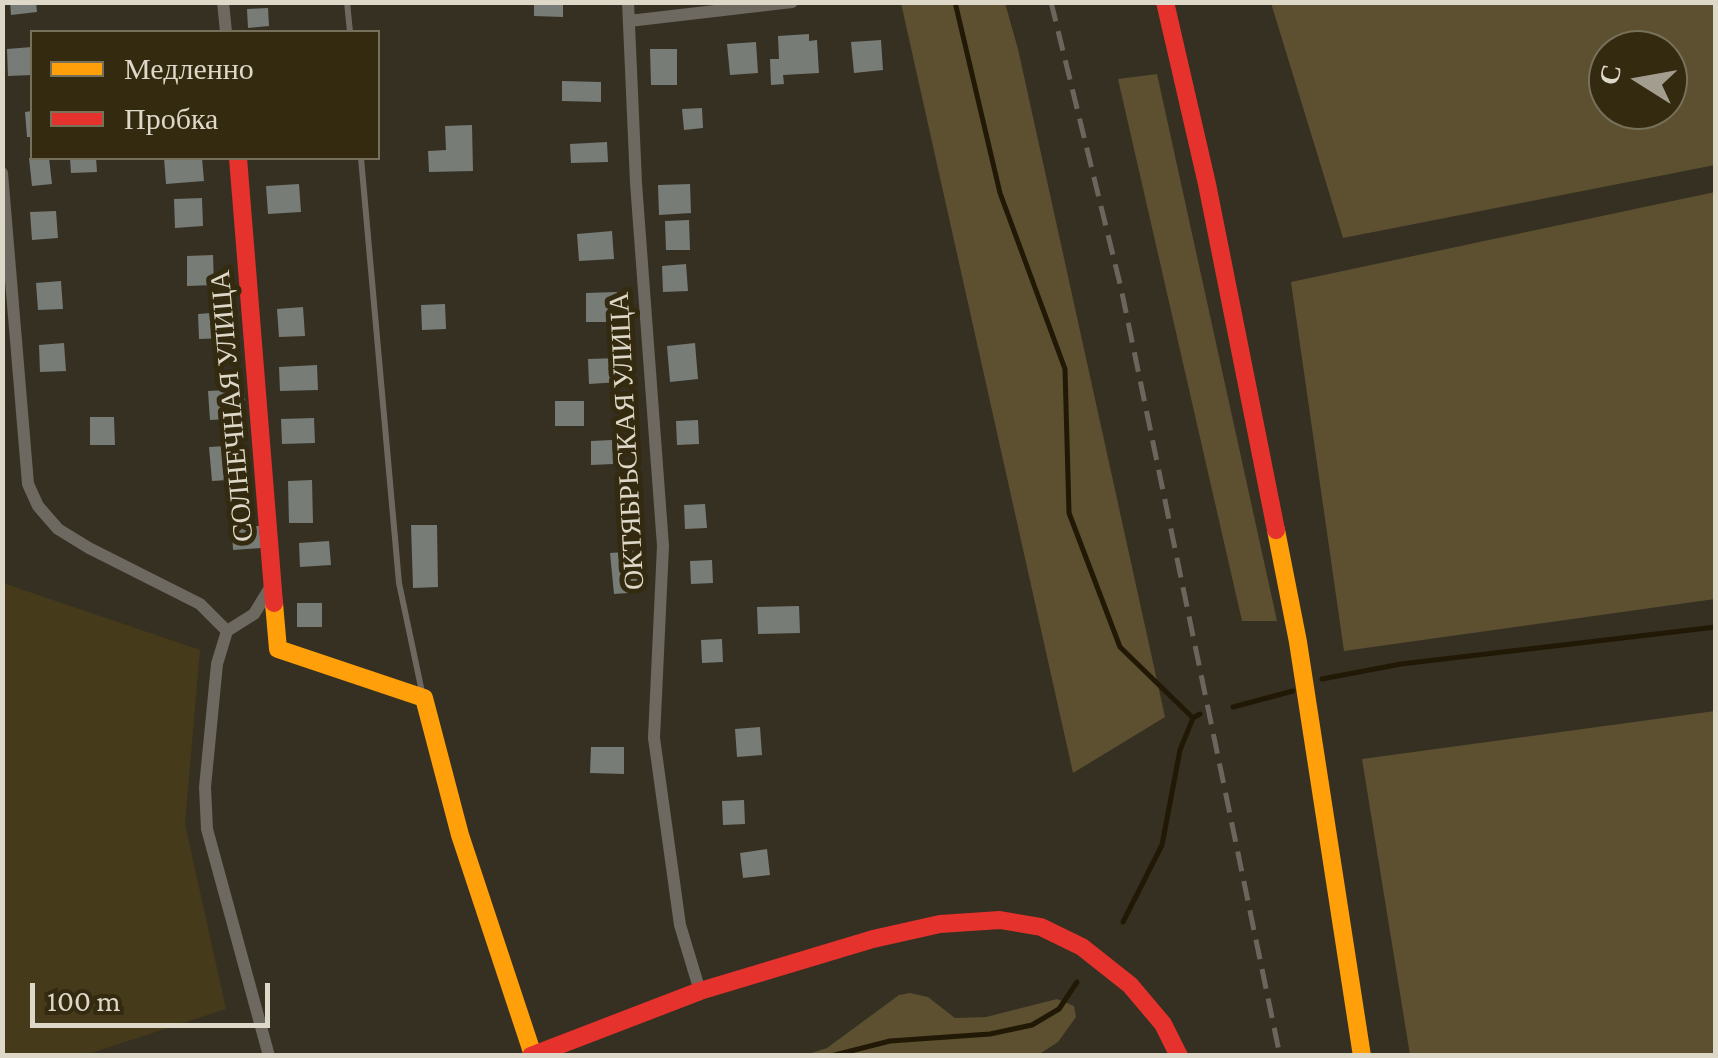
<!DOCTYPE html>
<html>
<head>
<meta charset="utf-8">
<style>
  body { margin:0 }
  #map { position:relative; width:1718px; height:1058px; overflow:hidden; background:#363022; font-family:"Crimson Pro",serif }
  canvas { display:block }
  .frame { position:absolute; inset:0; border:5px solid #ded8c9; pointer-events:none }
  .legend { position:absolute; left:30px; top:30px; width:350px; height:130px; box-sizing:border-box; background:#332a10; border:2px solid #77705a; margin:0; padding:12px 18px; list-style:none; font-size:30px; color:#ded8c9 }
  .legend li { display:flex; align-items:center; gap:20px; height:50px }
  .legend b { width:50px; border:2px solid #77705a }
  .north { position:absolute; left:1588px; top:30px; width:100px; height:100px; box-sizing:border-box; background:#332a10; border:2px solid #77705a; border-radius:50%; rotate:281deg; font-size:28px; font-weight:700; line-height:40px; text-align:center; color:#ded8c9 }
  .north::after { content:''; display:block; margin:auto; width:35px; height:45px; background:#a39d8f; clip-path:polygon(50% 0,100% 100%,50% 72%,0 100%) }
  .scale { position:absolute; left:30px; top:983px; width:240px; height:45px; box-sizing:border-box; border:5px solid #ded8c9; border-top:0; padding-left:12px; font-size:30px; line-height:35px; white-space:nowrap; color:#ded8c9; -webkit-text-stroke:8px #332a10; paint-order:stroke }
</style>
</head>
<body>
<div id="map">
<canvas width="1718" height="1058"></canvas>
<div class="frame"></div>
<ul class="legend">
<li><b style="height:12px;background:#ff9f0a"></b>Медленно</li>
<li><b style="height:12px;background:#e5322d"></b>Пробка</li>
</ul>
<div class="north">С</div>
<div class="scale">100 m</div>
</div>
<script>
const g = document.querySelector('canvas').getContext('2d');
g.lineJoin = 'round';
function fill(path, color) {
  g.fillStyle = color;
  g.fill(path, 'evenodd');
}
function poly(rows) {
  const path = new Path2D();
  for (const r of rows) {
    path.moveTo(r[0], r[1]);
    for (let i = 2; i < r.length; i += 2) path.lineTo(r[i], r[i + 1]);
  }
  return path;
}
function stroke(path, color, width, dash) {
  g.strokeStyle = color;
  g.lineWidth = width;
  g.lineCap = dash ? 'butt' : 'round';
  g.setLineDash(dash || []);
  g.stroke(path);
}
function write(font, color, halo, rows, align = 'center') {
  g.font = font + ' "Crimson Pro",serif';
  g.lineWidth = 10;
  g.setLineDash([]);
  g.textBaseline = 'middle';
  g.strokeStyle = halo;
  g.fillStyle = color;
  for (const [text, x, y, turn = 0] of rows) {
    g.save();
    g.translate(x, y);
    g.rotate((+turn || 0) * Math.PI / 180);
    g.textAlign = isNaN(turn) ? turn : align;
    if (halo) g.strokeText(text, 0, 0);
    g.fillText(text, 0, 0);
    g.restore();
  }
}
fill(poly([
  [3,583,200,650,185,824,226,1009,85,1055,3,1055]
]), '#453a1a');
fill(poly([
  [901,3,1005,3,1018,49,1165,717,1073,773],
  [1271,3,1715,3,1715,165,1343,238],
  [1608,50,1668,50,1668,110,1608,110],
  [1157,74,1277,621,1242,621,1118,79],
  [1715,192,1715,599,1344,651,1291,282],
  [1715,711,1715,1055,1410,1055,1362,759],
  [910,993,928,997,955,1018,986,1017,1057,999,1074,1006,1076,1017,1058,1042,1038,1055,805,1055,827,1048,899,995]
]), '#5c5031');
stroke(poly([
  [955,2,1000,193,1065,369,1069,513,1120,647,1193,718],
  [1322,679,1401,664,1716,627],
  [1233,707,1293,691],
  [1123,922,1162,845,1180,750,1193,718,1200,714],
  [831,1056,890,1041,990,1034,1032,1025,1059,1009,1077,982]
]), '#211905', 5);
fill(poly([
  [10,2,36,2,37,12,11,15],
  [534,2,563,2,563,17,534,16],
  [268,8,269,26,248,28,247,9],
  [809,34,809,41,817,40,819,73,783,75,784,84,771,85,770,59,779,59,778,36],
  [881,40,883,70,854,73,851,42],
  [756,42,758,73,730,75,727,44],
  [32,47,32,75,8,76,7,49],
  [650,49,677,49,677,85,651,85],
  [562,81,601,82,601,102,562,101],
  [702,108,703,128,684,130,682,109],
  [32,111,32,137,27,137,25,112],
  [472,125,473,171,429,172,428,151,446,150,445,126],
  [607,142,608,162,571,163,570,144],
  [29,158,49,158,52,184,32,186],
  [70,158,96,158,97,172,71,173],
  [164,158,202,158,204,181,166,184],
  [299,184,301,212,268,214,266,186],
  [690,184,691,213,659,215,658,185],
  [202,198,203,226,175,228,174,199],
  [56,211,58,238,32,240,30,212],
  [689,220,690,250,666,250,665,221],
  [612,231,614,259,579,261,577,234],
  [213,255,214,285,187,286,187,256],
  [686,264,688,291,663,292,662,266],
  [61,281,63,309,38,310,36,283],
  [617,292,617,322,586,322,586,293],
  [445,304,446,329,422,330,421,305],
  [303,307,305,336,279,337,277,309],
  [224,312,225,338,199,339,198,314],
  [64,343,66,371,40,372,39,345],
  [695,343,698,379,670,382,667,346],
  [619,358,620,382,589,384,588,359],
  [317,365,318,390,280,391,279,367],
  [244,389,246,418,210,420,208,391],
  [555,401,584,401,584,426,555,426],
  [90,417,114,417,115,445,90,445],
  [314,418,315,443,282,444,281,419],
  [698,420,699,444,677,445,676,421],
  [612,440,613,464,591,465,591,441],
  [242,445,244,479,212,481,209,447],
  [312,480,313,523,289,523,288,481],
  [705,504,707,528,685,529,684,505],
  [411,525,437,525,438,587,413,588],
  [259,526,261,548,233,550,232,527],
  [329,541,331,565,300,567,299,543],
  [639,551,642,592,614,594,610,553],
  [712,560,713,583,691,584,690,561],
  [297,603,322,603,322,627,297,627],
  [799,606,800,633,758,634,757,607],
  [722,639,723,662,702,663,701,640],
  [760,727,762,755,737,757,735,729],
  [591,747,624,747,624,774,590,773],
  [744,800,745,824,723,825,722,801],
  [767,849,770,875,743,878,740,853]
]), '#777c77');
stroke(poly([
  [347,2,350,32],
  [361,158,399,583,422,692]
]), '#6d6960', 6);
stroke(poly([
  [223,2,226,32],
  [628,2,636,183,663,546,654,738,680,925,700,991],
  [629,21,792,2],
  [2,173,28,484,38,506,58,529,89,548,200,604,227,631],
  [269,1056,207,829,205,787,217,664,227,631,254,614,273,583]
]), '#6d6960', 12);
stroke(poly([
  [1276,530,1298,642,1362,1056],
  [274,603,278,649,424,698,460,835,533,1055]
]), '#ff9f0a', 18);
stroke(poly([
  [1165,2,1207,184,1276,530],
  [238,158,274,603],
  [531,1056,700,991,873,939,940,924,1000,920,1041,927,1082,947,1130,985,1163,1024,1179,1056]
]), '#e5322d', 18);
stroke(poly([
  [1051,2,1121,288,1280,1056]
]), '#6b665d', 5, [20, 10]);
write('28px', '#ded8c9', '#332a10', [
  ["СОЛНЕЧНАЯ УЛИЦА",232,406,-95],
  ["ОКТЯБРЬСКАЯ УЛИЦА",627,441,-93]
]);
</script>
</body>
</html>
